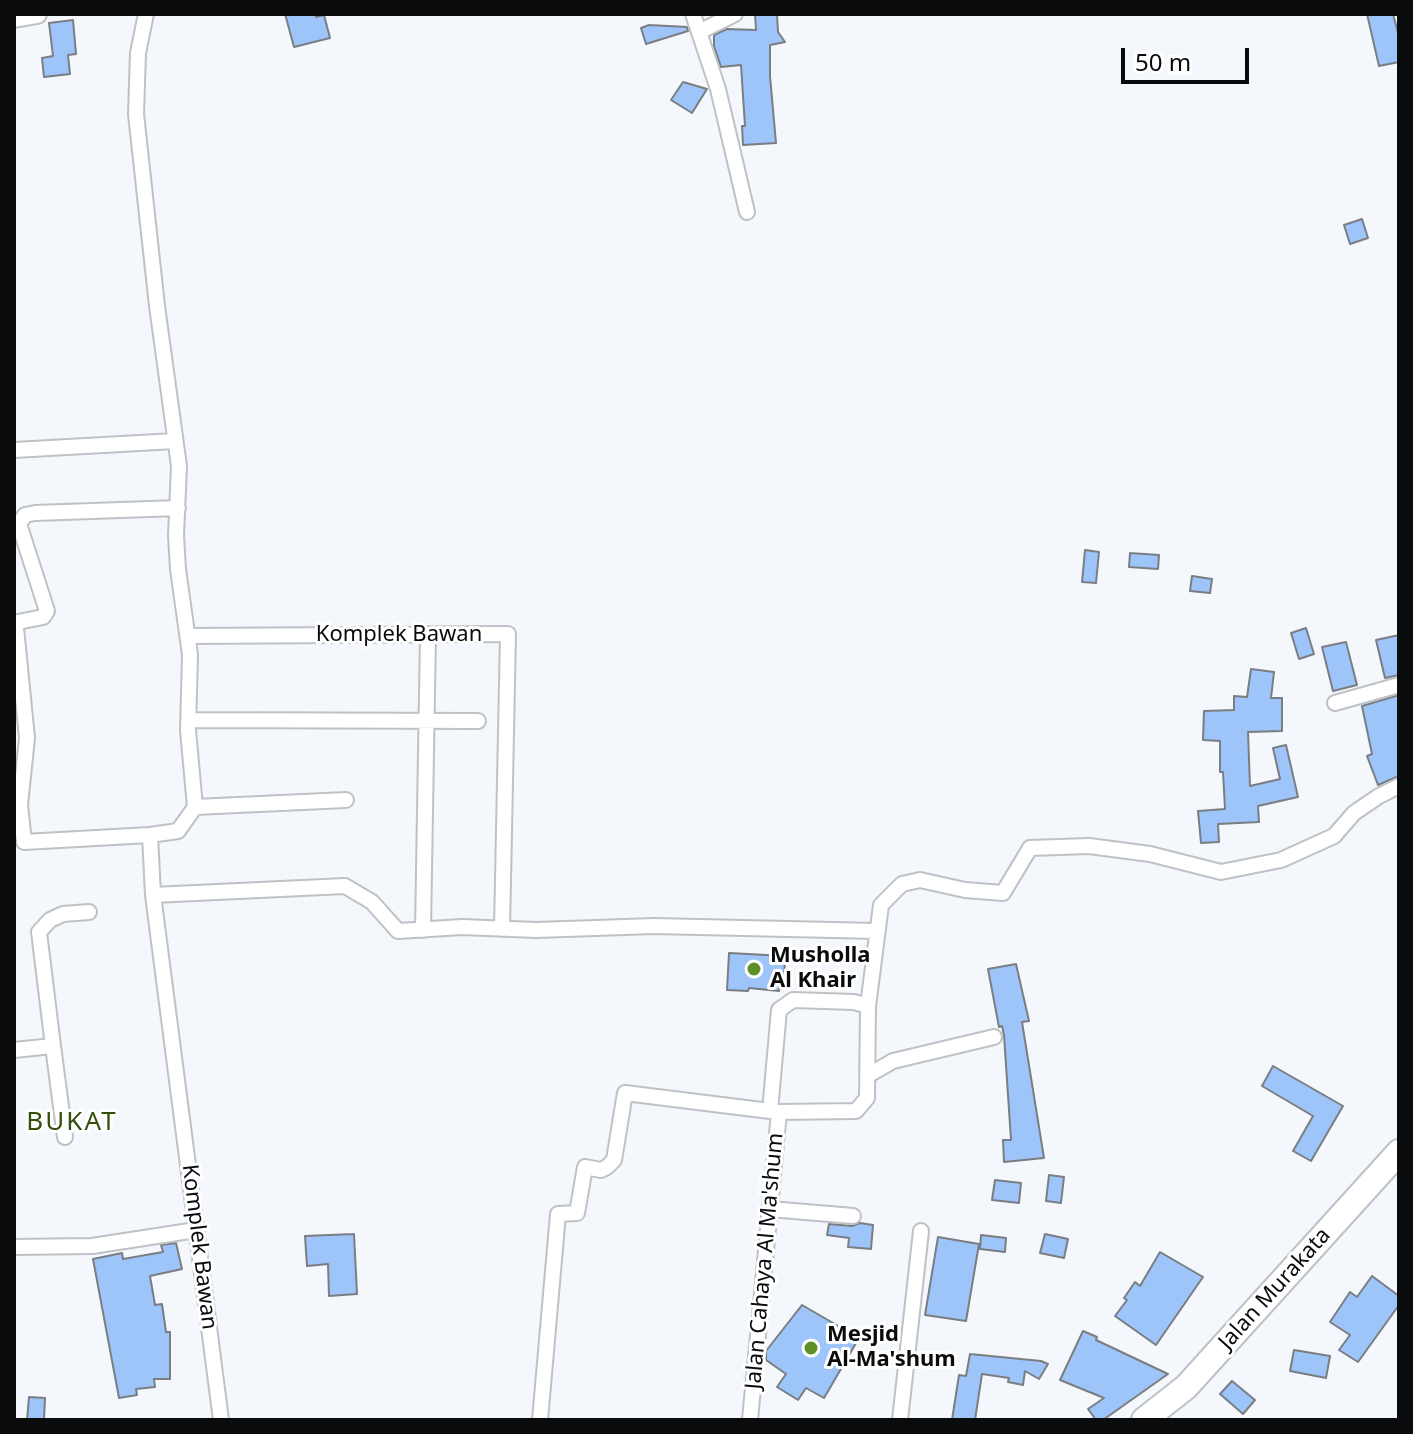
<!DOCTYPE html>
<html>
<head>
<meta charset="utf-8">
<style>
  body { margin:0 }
  #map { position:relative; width:1413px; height:1434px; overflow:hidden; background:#f4f8fd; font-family:"Noto Sans",sans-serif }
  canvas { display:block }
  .frame { position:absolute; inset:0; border:16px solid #0a0b0d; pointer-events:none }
  .scale { position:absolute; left:1121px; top:48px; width:128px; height:36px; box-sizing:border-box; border:4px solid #0a0b0d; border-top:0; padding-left:10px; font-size:24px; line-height:28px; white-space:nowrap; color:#0a0b0d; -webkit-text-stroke:6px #fff; paint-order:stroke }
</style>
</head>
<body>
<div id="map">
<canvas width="1413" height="1434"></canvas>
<div class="frame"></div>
<div class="scale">50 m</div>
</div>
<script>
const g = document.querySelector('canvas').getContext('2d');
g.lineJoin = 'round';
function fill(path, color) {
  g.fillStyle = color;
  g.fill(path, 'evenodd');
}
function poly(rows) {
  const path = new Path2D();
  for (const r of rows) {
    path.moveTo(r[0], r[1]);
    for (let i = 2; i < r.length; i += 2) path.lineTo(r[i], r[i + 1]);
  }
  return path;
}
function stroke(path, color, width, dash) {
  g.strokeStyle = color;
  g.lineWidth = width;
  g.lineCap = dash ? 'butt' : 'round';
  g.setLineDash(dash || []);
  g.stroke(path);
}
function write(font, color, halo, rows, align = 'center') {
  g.font = font + ' "Noto Sans",sans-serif';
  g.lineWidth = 6;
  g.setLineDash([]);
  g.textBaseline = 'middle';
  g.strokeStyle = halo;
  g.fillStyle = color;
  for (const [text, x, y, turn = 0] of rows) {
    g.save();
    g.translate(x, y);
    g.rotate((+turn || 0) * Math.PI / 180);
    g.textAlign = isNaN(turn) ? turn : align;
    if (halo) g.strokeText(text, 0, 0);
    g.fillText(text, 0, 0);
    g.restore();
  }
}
const building = poly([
  [285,14,315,14,316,17,324,15,330,38,294,47,285,14],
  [755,14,777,14,778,32,785,42,770,45,770,76,776,143,743,145,742,126,745,126,741,65,721,67,714,46,714,35,727,29,756,30,755,14],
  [1367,14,1393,14,1399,36,1399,62,1379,66,1367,14],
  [73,20,76,54,68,55,70,74,44,77,42,58,53,56,49,23,73,20],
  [649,25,687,27,688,31,646,44,641,28,649,25],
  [683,82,707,89,692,113,671,100,683,82],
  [1362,219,1368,238,1350,244,1344,225,1362,219],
  [1085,550,1099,552,1096,583,1082,582,1085,550],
  [1130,553,1159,555,1158,569,1129,567,1130,553],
  [1192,576,1212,579,1210,593,1190,591,1192,576],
  [1306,628,1314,654,1299,659,1291,633,1306,628],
  [1399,635,1399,675,1385,678,1376,640,1399,635],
  [1346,642,1357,685,1333,691,1322,647,1346,642],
  [1251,669,1274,672,1271,698,1282,698,1282,731,1248,732,1250,786,1280,779,1273,748,1286,745,1298,797,1258,806,1259,822,1218,824,1219,842,1201,843,1198,811,1225,809,1223,772,1220,772,1220,741,1203,740,1204,711,1234,710,1234,696,1247,697,1251,669],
  [1399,695,1399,776,1378,785,1367,756,1372,754,1362,706,1399,695],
  [729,953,785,956,784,987,780,986,779,991,749,988,748,991,727,990,729,953],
  [1016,964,1029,1021,1022,1022,1044,1158,1004,1162,1003,1140,1011,1140,1004,1035,1002,1026,999,1027,988,969,1016,964],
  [1273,1066,1343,1106,1311,1161,1293,1151,1313,1116,1262,1086,1273,1066],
  [1049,1175,1064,1177,1061,1203,1046,1201,1049,1175],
  [995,1180,1021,1183,1019,1203,992,1200,995,1180],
  [860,1223,873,1225,871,1249,848,1247,849,1238,827,1235,829,1224,852,1226,860,1223],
  [354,1234,357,1294,329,1296,328,1264,307,1266,305,1236,354,1234],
  [1045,1234,1068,1239,1064,1258,1040,1253,1045,1234],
  [981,1235,1006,1238,1005,1252,980,1249,981,1235],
  [938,1237,979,1244,966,1321,925,1315,938,1237],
  [176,1243,182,1269,150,1276,155,1305,162,1304,166,1332,170,1332,170,1379,154,1379,155,1387,136,1389,137,1395,119,1398,93,1259,122,1253,123,1259,163,1252,161,1245,176,1243],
  [1160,1252,1203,1277,1156,1345,1115,1316,1127,1300,1124,1298,1135,1282,1140,1286,1160,1252],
  [1372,1276,1399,1296,1399,1305,1358,1362,1339,1350,1350,1335,1330,1322,1350,1292,1357,1297,1372,1276],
  [802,1305,859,1338,824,1398,806,1388,798,1400,777,1387,786,1374,766,1360,766,1351,802,1305],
  [1083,1331,1097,1337,1096,1340,1168,1374,1103,1420,1096,1420,1088,1409,1104,1398,1060,1380,1083,1331],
  [1294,1350,1330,1356,1326,1378,1290,1371,1294,1350],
  [970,1354,1041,1361,1048,1364,1039,1379,1025,1371,1023,1385,1008,1382,1009,1378,982,1374,975,1420,952,1420,959,1375,966,1376,970,1354],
  [1232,1381,1255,1400,1243,1414,1220,1394,1232,1381],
  [29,1397,45,1398,44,1420,27,1420,29,1397]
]);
fill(building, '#9dc5fa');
stroke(building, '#7a7d81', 2);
const minor = poly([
  [146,14,138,53,136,114,157,306,179,466,176,535,178,569,190,655,188,730,195,807,178,831,150,835,153,895,221,1420],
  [693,14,718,89,747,212],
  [699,32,735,14],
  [14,450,175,441],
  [188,636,508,634,502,929],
  [1335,703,1399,685],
  [189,720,478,721],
  [195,807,346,800],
  [150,835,24,842,20,805,27,738,16,628,18,622,43,617,47,611,19,524,25,515,35,513,178,508],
  [153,895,345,886,372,902,398,931,462,927,536,930,654,926,877,931],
  [423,930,428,634],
  [868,1006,881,905,902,884,920,880,965,890,1003,893,1030,848,1089,846,1150,854,1221,872,1281,860,1334,836,1354,813,1379,796,1399,786],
  [53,1046,39,932,50,920,63,914,89,912],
  [14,1050,53,1046,65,1137],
  [867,1076,893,1061,994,1037],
  [770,1209,853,1216],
  [14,1247,92,1246,196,1230],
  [540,1420,558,1214,577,1213,585,1167,601,1170,607,1167,614,1160,625,1093,770,1111,779,1112,856,1111,867,1098,868,1006,854,1002,793,1000,779,1010,770,1111],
  [750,1420,779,1112],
  [900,1420,921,1231]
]);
const tertiary = poly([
  [14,18,37,14]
]);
const primary = poly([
  [1144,1420,1186,1387,1399,1152]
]);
stroke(minor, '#bec2c6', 18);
stroke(tertiary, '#bec2c6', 22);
stroke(primary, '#bec2c6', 28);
stroke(minor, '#fff', 14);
stroke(tertiary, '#fff', 18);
stroke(primary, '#fff', 24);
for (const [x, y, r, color] of [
  [754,969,8,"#5e9027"],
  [811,1348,8,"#5e9027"]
]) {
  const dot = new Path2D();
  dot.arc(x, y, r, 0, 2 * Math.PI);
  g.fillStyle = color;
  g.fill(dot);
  stroke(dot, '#fff', 3);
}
write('22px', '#0a0b0d', '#fff', [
  ["Komplek Bawan",399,635],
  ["Komplek Bawan",199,1247,83],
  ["Jalan Cahaya Al Ma'shum",765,1261,-85],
  ["Jalan Murakata",1275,1289,-48]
]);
write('bold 22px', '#0a0b0d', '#fff', [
  ["Musholla",770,956],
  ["Al Khair",770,981],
  ["Mesjid",827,1335],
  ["Al-Ma'shum",827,1360]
], 'left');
g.letterSpacing = '2px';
write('26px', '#31500c', '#fff', [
  ["BUKAT",72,1123]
]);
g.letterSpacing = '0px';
</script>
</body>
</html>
